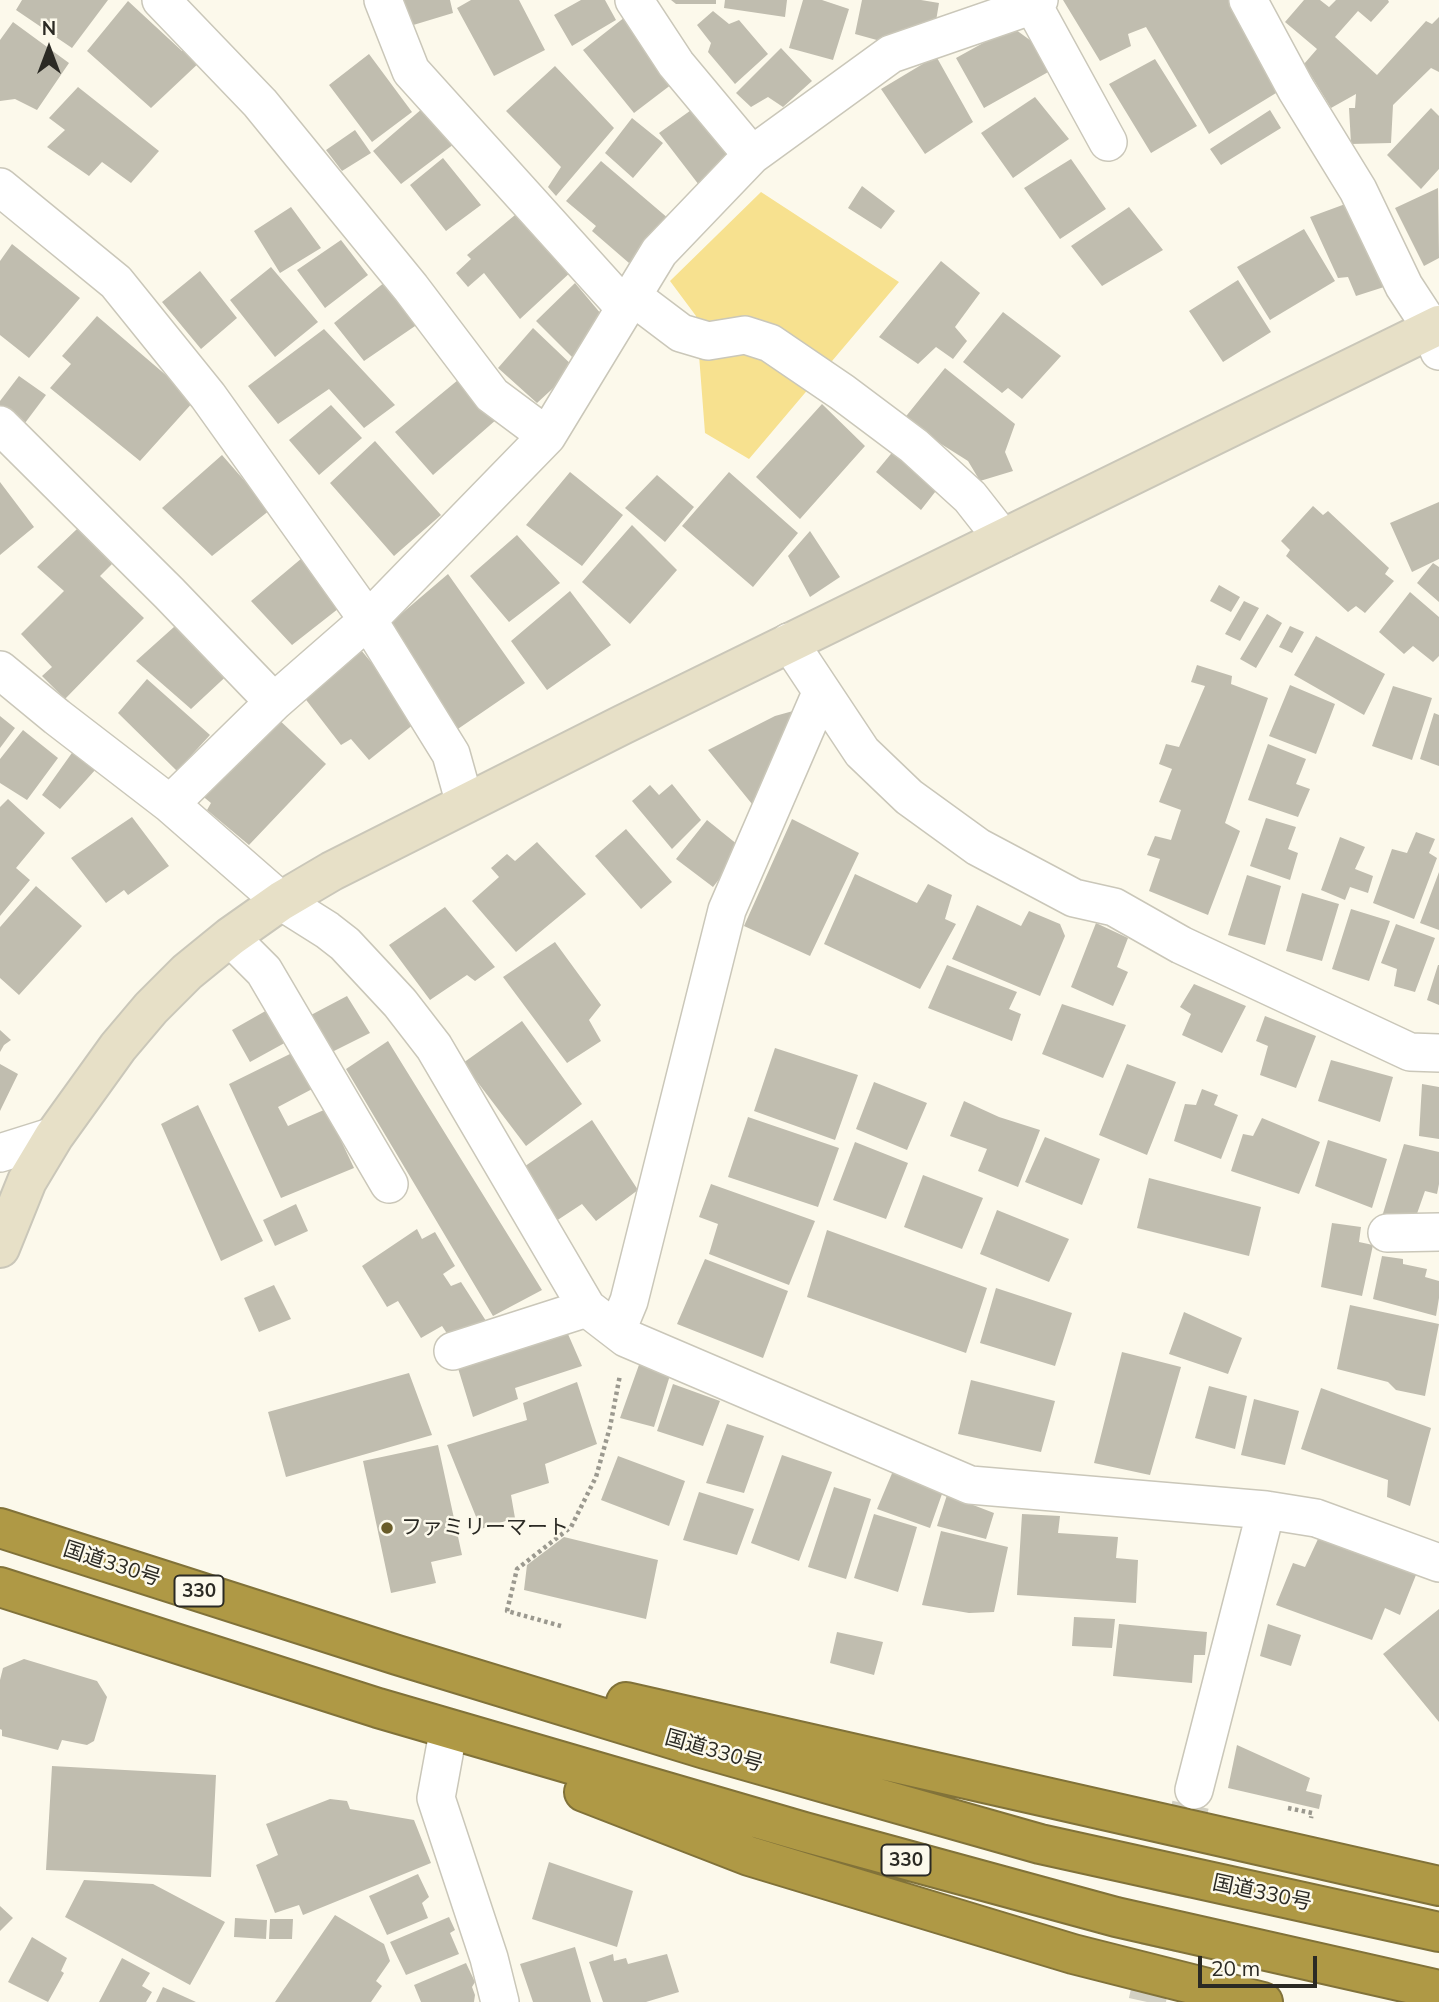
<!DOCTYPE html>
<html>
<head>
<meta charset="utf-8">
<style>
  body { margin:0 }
  #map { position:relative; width:1439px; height:2002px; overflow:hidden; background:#fcf9eb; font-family:Mulish,sans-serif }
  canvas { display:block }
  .north { position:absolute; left:14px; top:14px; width:70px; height:70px; -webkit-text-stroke:5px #fcf9eb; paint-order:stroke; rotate:0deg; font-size:19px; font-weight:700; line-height:28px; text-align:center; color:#2b2a24 }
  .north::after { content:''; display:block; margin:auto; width:24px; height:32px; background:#2b2a24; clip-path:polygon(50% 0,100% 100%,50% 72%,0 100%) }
  .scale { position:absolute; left:1198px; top:1956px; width:119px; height:32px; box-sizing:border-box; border:4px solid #2b2a24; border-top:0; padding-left:9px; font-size:21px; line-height:24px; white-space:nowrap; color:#2b2a24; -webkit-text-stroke:5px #fcf9eb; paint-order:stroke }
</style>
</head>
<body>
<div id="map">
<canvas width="1439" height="2002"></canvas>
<div class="north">N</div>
<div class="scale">20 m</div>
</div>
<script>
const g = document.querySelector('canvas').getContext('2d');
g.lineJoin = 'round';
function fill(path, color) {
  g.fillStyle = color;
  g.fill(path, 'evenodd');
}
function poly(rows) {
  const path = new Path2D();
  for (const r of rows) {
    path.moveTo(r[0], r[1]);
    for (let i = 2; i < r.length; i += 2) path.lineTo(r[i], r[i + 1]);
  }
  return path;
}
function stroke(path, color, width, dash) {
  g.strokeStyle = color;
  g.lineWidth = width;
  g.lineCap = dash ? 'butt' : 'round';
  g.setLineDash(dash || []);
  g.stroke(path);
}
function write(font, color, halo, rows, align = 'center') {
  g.font = font + ' Mulish,"Noto Sans JP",sans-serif';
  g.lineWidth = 5;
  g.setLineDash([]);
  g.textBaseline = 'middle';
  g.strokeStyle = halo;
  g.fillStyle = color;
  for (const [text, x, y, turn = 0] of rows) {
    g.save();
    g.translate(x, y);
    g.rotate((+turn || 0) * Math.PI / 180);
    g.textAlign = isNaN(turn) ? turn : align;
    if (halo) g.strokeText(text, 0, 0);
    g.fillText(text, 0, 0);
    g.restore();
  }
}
fill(poly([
  [761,192,899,282,749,459,705,433,696,316,670,281]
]), '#f7e18f');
fill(poly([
  [22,0,108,0,72,48,16,10],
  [402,0,450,0,453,13,410,26],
  [471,0,519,0,545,50,494,76,457,8],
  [581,0,605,0,616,20,572,46,554,15],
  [671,0,716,0,716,4,676,4],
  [725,0,787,0,785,17,724,8],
  [803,0,822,0,849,9,833,60,789,48],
  [862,0,921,0,939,3,935,27,884,42,855,34],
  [1063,0,1228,0,1281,90,1209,134,1146,27,1128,34,1131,46,1100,61],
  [1304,0,1320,0,1329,7,1336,0,1388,0,1389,2,1371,22,1358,11,1335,37,1377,75,1426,21,1432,24,1439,17,1439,72,1431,68,1393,105,1391,143,1351,144,1349,108,1355,108,1356,94,1331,108,1304,64,1317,49,1285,22],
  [128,1,182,51,192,45,202,60,151,108,87,51],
  [713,11,729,24,739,20,768,54,735,84,708,52,711,43,697,25],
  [625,17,676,81,634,113,583,50],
  [13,22,69,63,37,110,15,99,0,101,0,40],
  [1012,27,1034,43,1050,71,984,108,956,58],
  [781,48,812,81,783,107,768,97,751,107,736,93],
  [369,54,412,112,372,142,329,85],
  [936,56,973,122,925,154,881,89],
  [1155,59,1197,126,1151,153,1109,84],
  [555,66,614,128,556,196,548,187,561,167,506,111],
  [78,87,159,151,131,183,102,162,89,176,47,147,65,130,49,118],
  [1035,97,1069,139,1013,178,981,133],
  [423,108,454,144,401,184,373,151],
  [694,108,734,160,699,185,659,133],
  [1431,108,1439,116,1439,169,1421,189,1387,155],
  [1270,110,1281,128,1221,165,1210,149],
  [632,118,663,143,633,178,605,153],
  [355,130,371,153,342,171,326,150],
  [443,158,481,205,446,231,410,185],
  [1071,159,1106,209,1060,239,1024,188],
  [601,161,669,219,629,263,592,231,596,226,566,201],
  [862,186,895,211,881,229,848,208],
  [1438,188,1439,258,1424,266,1395,208],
  [1348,203,1384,287,1356,296,1348,277,1338,278,1310,217],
  [291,207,321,248,280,273,254,231],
  [1129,207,1163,250,1102,286,1071,246],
  [521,210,573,270,520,319,484,273,468,287,456,273,471,259,467,255],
  [1304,229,1335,281,1270,320,1237,267],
  [341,240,368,275,325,308,297,270],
  [12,244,80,298,29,358,0,335,0,261],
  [941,261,980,293,955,327,967,341,953,359,936,347,918,364,879,337],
  [271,267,318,322,275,357,230,300],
  [200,271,237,318,201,349,162,302],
  [1238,280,1271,332,1223,362,1189,311],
  [385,282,418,324,364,361,334,323],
  [575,283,607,321,572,357,536,321],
  [1003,312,1061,356,1022,399,1008,388,1002,393,963,362],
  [97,316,195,400,140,461,50,388,71,364,62,356],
  [533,328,575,368,537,403,498,368],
  [324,329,395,405,364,428,329,389,278,424,248,386],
  [945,368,1015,424,1005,452,1013,471,980,481,968,461,903,420],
  [19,376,46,395,25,423,0,405,0,401],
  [458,380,497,419,433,475,395,432],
  [822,404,865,446,800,519,756,477],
  [331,405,362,438,319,475,289,440],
  [375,441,441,515,394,556,330,483],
  [895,449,939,487,921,510,876,472],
  [222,455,270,510,212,556,162,508],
  [570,472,623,515,582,566,526,525],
  [729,472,798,533,753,587,682,526],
  [657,475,694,507,665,542,625,508],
  [0,482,34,527,0,555],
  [1439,502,1439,559,1412,572,1390,523],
  [1313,506,1323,515,1328,511,1389,568,1385,574,1394,581,1365,613,1356,606,1348,612,1286,556,1290,550,1281,541],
  [632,525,677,570,630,624,582,582],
  [77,529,113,563,100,576,144,618,65,699,42,676,52,667,21,634,64,591,37,567],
  [810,531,840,577,810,597,788,556],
  [517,535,560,583,509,622,470,576],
  [302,558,343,605,292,645,251,601],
  [1433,563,1439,567,1439,602,1417,583],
  [448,574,525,683,452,733,387,626],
  [1219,585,1240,597,1231,612,1210,601],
  [570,591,611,645,547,690,511,641],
  [1410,592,1439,617,1439,656,1433,662,1413,646,1404,654,1379,632],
  [1244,601,1259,608,1240,641,1225,634],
  [1267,614,1282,623,1256,668,1240,659],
  [184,618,234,669,191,709,136,661],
  [1290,626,1304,632,1292,653,1279,647],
  [1316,636,1385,674,1364,715,1294,675],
  [356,644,419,720,369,760,351,739,341,745,300,692],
  [1197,665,1232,676,1231,684,1268,698,1225,823,1240,831,1208,915,1149,891,1160,859,1147,855,1155,836,1171,840,1181,810,1159,802,1172,769,1159,764,1166,744,1179,747,1205,686,1191,682],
  [147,679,210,735,177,771,118,713],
  [1290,685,1335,704,1316,754,1269,736],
  [1393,686,1432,698,1412,760,1372,746],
  [793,711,763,795,752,804,708,750,775,716],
  [1434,713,1439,715,1439,766,1420,759],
  [0,716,15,728,0,748],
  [275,716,326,764,249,845,207,810,211,803,200,794],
  [23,730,58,758,27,800,0,783,0,759],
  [1268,744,1306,759,1296,784,1310,789,1298,817,1248,800],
  [74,750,96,769,60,809,42,795],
  [672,784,701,820,672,849,632,801,650,785,659,795],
  [8,799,45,833,16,868,30,880,0,916,0,807],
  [132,817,169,866,128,895,124,890,106,903,71,858],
  [1266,818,1296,827,1288,849,1298,853,1290,880,1250,866],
  [792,819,859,853,810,956,744,926],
  [707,820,743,849,713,887,676,859],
  [626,829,672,882,641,909,595,856],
  [1416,832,1435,839,1429,853,1437,858,1414,919,1373,903,1392,849,1407,853],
  [1340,837,1365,847,1355,869,1373,876,1368,893,1350,887,1345,900,1321,890],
  [537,842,586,894,516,952,472,901,499,877,491,868,507,854,515,861],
  [1439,872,1439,930,1420,923],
  [855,874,917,903,928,884,952,895,945,919,956,924,920,989,824,944],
  [1247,875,1281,886,1265,945,1228,935],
  [36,886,82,926,19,995,0,978,0,927],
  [1302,893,1339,904,1322,961,1286,951],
  [977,905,1021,926,1029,911,1060,924,1065,936,1040,996,952,959],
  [445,907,495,967,475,981,467,975,430,1000,389,945],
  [1351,909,1390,921,1369,981,1332,969],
  [1096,923,1128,938,1117,967,1128,972,1113,1006,1071,987],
  [1396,924,1435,938,1415,992,1394,986,1397,969,1381,963],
  [555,942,601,1005,589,1020,601,1041,567,1063,503,977],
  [947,965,1017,992,1009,1009,1021,1014,1012,1041,928,1008],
  [1438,965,1439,965,1439,1005,1427,1000],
  [1194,984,1246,1006,1222,1053,1182,1035,1191,1014,1180,1007],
  [347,996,370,1033,332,1052,311,1015],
  [1062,1004,1126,1025,1103,1078,1042,1054],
  [269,1009,290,1040,250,1062,232,1030],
  [1265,1016,1316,1036,1296,1088,1260,1075,1268,1046,1256,1041],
  [522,1021,582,1104,526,1146,463,1063],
  [0,1030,11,1040,4,1045,0,1052],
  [388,1041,542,1290,493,1316,346,1069],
  [775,1048,858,1075,835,1140,754,1111],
  [296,1051,316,1087,278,1107,288,1126,326,1109,354,1168,281,1198,229,1084],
  [1331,1060,1393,1077,1380,1122,1318,1101],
  [0,1064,18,1074,0,1111],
  [1127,1064,1176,1082,1147,1155,1099,1135],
  [874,1082,927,1103,907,1150,856,1129],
  [1422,1084,1439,1087,1439,1139,1419,1136],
  [1202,1089,1218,1095,1214,1105,1238,1115,1221,1159,1174,1141,1185,1104,1196,1105],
  [964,1101,999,1117,1040,1130,1018,1187,978,1171,987,1149,950,1136],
  [198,1105,263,1241,221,1261,161,1124],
  [748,1117,839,1148,818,1207,728,1177],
  [1262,1118,1320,1142,1299,1194,1231,1171,1243,1134,1253,1136],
  [592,1120,638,1190,596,1221,582,1204,553,1223,518,1171],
  [1045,1137,1100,1159,1082,1205,1025,1182],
  [1328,1140,1387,1159,1372,1208,1315,1186],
  [855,1142,908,1163,886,1219,833,1200],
  [1404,1144,1439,1152,1439,1184,1437,1194,1425,1191,1413,1225,1381,1220],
  [923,1175,983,1198,962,1249,904,1227],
  [1149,1178,1261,1207,1249,1256,1137,1228],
  [711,1184,815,1221,789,1285,709,1254,718,1224,699,1217],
  [296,1204,308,1231,275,1246,263,1220],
  [997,1210,1069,1239,1049,1282,980,1254],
  [1332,1223,1361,1227,1359,1242,1373,1245,1362,1296,1321,1287],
  [417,1229,422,1239,435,1232,455,1266,443,1274,451,1286,461,1282,488,1324,452,1341,442,1326,421,1338,398,1301,387,1307,362,1266],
  [827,1230,987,1288,966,1353,807,1297],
  [1382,1256,1403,1259,1403,1264,1427,1269,1425,1277,1439,1281,1439,1298,1436,1316,1373,1299],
  [705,1259,788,1291,763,1358,677,1324],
  [274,1285,291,1319,259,1332,244,1298],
  [996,1288,1072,1313,1055,1366,980,1343],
  [1350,1305,1439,1324,1425,1396,1396,1390,1388,1382,1337,1369],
  [1184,1312,1242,1338,1228,1374,1169,1354],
  [564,1325,582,1366,515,1388,518,1399,473,1417,457,1365],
  [1122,1352,1181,1367,1150,1475,1094,1463],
  [640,1362,671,1372,654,1427,620,1418],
  [409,1373,432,1435,286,1477,268,1412],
  [971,1380,1055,1401,1041,1452,958,1434],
  [577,1382,597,1444,545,1464,549,1483,511,1495,515,1518,481,1529,447,1445,527,1420,523,1403],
  [673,1384,720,1401,703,1446,657,1431],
  [1209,1386,1247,1396,1235,1449,1195,1438],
  [1321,1388,1431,1428,1410,1506,1387,1497,1388,1480,1301,1449],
  [1254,1399,1299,1411,1285,1465,1241,1455],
  [727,1424,764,1436,744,1493,706,1483],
  [438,1445,462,1555,431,1562,436,1583,391,1593,363,1461],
  [782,1455,832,1472,799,1561,751,1543],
  [618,1456,685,1481,669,1526,601,1500],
  [893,1471,942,1494,930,1528,877,1509],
  [834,1487,871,1499,846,1579,808,1567],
  [699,1492,754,1509,737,1555,683,1540],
  [947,1495,994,1513,986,1539,937,1526],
  [874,1514,917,1527,898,1592,854,1578],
  [1022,1514,1060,1516,1058,1533,1118,1537,1116,1558,1138,1560,1136,1603,1017,1595],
  [941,1531,1008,1547,994,1612,969,1613,922,1605],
  [564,1537,658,1560,646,1619,524,1590,527,1565],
  [1318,1539,1416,1575,1400,1615,1385,1608,1372,1640,1276,1605,1293,1563,1305,1567],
  [1439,1609,1439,1722,1383,1654],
  [1074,1617,1115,1619,1112,1648,1072,1646],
  [1119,1624,1207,1632,1205,1655,1194,1655,1192,1683,1113,1676],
  [1268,1624,1301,1635,1291,1666,1260,1656],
  [837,1632,883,1642,874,1675,830,1663],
  [24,1659,97,1681,107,1697,94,1741,87,1745,62,1740,58,1750,2,1736,2,1730,0,1729,0,1680,3,1668],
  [1237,1745,1310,1778,1306,1791,1322,1795,1319,1809,1228,1788],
  [52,1766,216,1775,211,1877,46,1870],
  [330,1799,347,1801,350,1809,414,1820,431,1863,303,1915,299,1905,275,1913,256,1865,278,1855,266,1824],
  [549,1862,633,1891,617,1947,532,1919],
  [418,1874,429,1897,422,1903,428,1918,387,1935,369,1896],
  [84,1880,153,1884,225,1922,190,1985,65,1917],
  [0,1906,13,1918,0,1931],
  [335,1915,384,1944,390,1961,376,1981,382,1986,371,2002,275,2002],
  [449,1917,455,1930,450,1933,459,1954,406,1975,390,1942],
  [235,1918,267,1920,266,1939,234,1937],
  [270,1919,293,1919,292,1939,269,1939],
  [32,1937,67,1958,61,1971,64,1973,48,2002,8,1982],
  [575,1947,591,2002,533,2002,520,1964],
  [613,1954,614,1961,626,1958,628,1964,667,1954,679,1992,646,2002,603,2002,589,1962],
  [122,1958,150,1973,142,1986,152,1992,146,2002,99,2002],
  [466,1963,475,1982,472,1987,475,1995,474,2002,421,2002,414,1985],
  [163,1987,196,2002,156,2002]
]), '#c0bdaf');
stroke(poly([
  [1147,2002,1192,1798]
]), '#d2d0c3', 37, [37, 18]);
const street = poly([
  [161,0,260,103,411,288,492,395,547,436],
  [383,0,411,71,625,308],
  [634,0,676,64,752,155],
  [1036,0,1033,5,1108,142],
  [1248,0,1296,89,1358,190,1404,286,1432,329,1439,351],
  [0,187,116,282,208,396,368,620,451,754,465,804],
  [632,296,681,333,708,341,745,335,770,343,842,392,914,446,970,497,1003,539],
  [0,425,169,593,274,702],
  [789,642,862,752,909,797,978,847,1074,898,1114,907,1181,945,1410,1052,1439,1053],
  [0,670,57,717,170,804,281,901,327,930,345,944,400,1003,434,1047,587,1308,626,1338,970,1485,1266,1510,1316,1518,1439,1563],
  [170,804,274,702,368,620,547,436,659,252,752,155,891,54,1033,5,1039,0],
  [230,937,264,971,389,1184],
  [0,1153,54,1136],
  [1387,1233,1439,1232],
  [617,1330,629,1301,727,910,821,693],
  [453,1351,587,1308],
  [447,1738,436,1798,489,1958,500,2002],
  [1194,1790,1266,1510]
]);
const secondary = poly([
  [0,1248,27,1181,54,1136,118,1047,151,1008,187,972,230,937,281,901,332,871,622,725,1439,325]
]);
const highway = poly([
  [0,1528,397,1655,705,1749,1040,1844,1439,1932],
  [0,1587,378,1708,804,1832,1116,1917,1439,1990],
  [626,1702,1439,1886],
  [584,1792,749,1856,1073,1954,1263,2002]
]);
stroke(street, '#cac7b9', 40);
stroke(secondary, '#cac7b9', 42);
stroke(highway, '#817239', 42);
stroke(poly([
  [561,1626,507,1611,517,1569,571,1527,596,1477,610,1427,620,1375],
  [1288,1808,1312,1813,1311,1818]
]), '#9b998f', 4.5, [3.5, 3.5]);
stroke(street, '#fff', 37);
stroke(secondary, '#e7e0c7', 38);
stroke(highway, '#af9945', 38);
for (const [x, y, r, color] of [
  [387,1528,7,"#695c29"]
]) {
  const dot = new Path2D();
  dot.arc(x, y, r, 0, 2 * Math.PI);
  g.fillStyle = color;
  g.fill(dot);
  stroke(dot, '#fcf9eb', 2.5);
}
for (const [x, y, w] of [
  [199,1591,49],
  [906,1860,49]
]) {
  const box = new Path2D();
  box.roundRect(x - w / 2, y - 15.5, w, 31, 5);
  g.fillStyle = '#fcf9eb';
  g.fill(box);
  stroke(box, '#2b2a24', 2);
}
write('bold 19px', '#2b2a24', null, [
  ["330",199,1591],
  ["330",906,1860]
]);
write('21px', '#2b2a24', '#fcf9eb', [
  ["ファミリーマート",401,1528]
], 'left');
write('21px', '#2b2a24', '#fcf9eb', [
  ["国道330号",112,1564,18],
  ["国道330号",714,1751,16],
  ["国道330号",1262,1893,12]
]);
</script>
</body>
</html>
